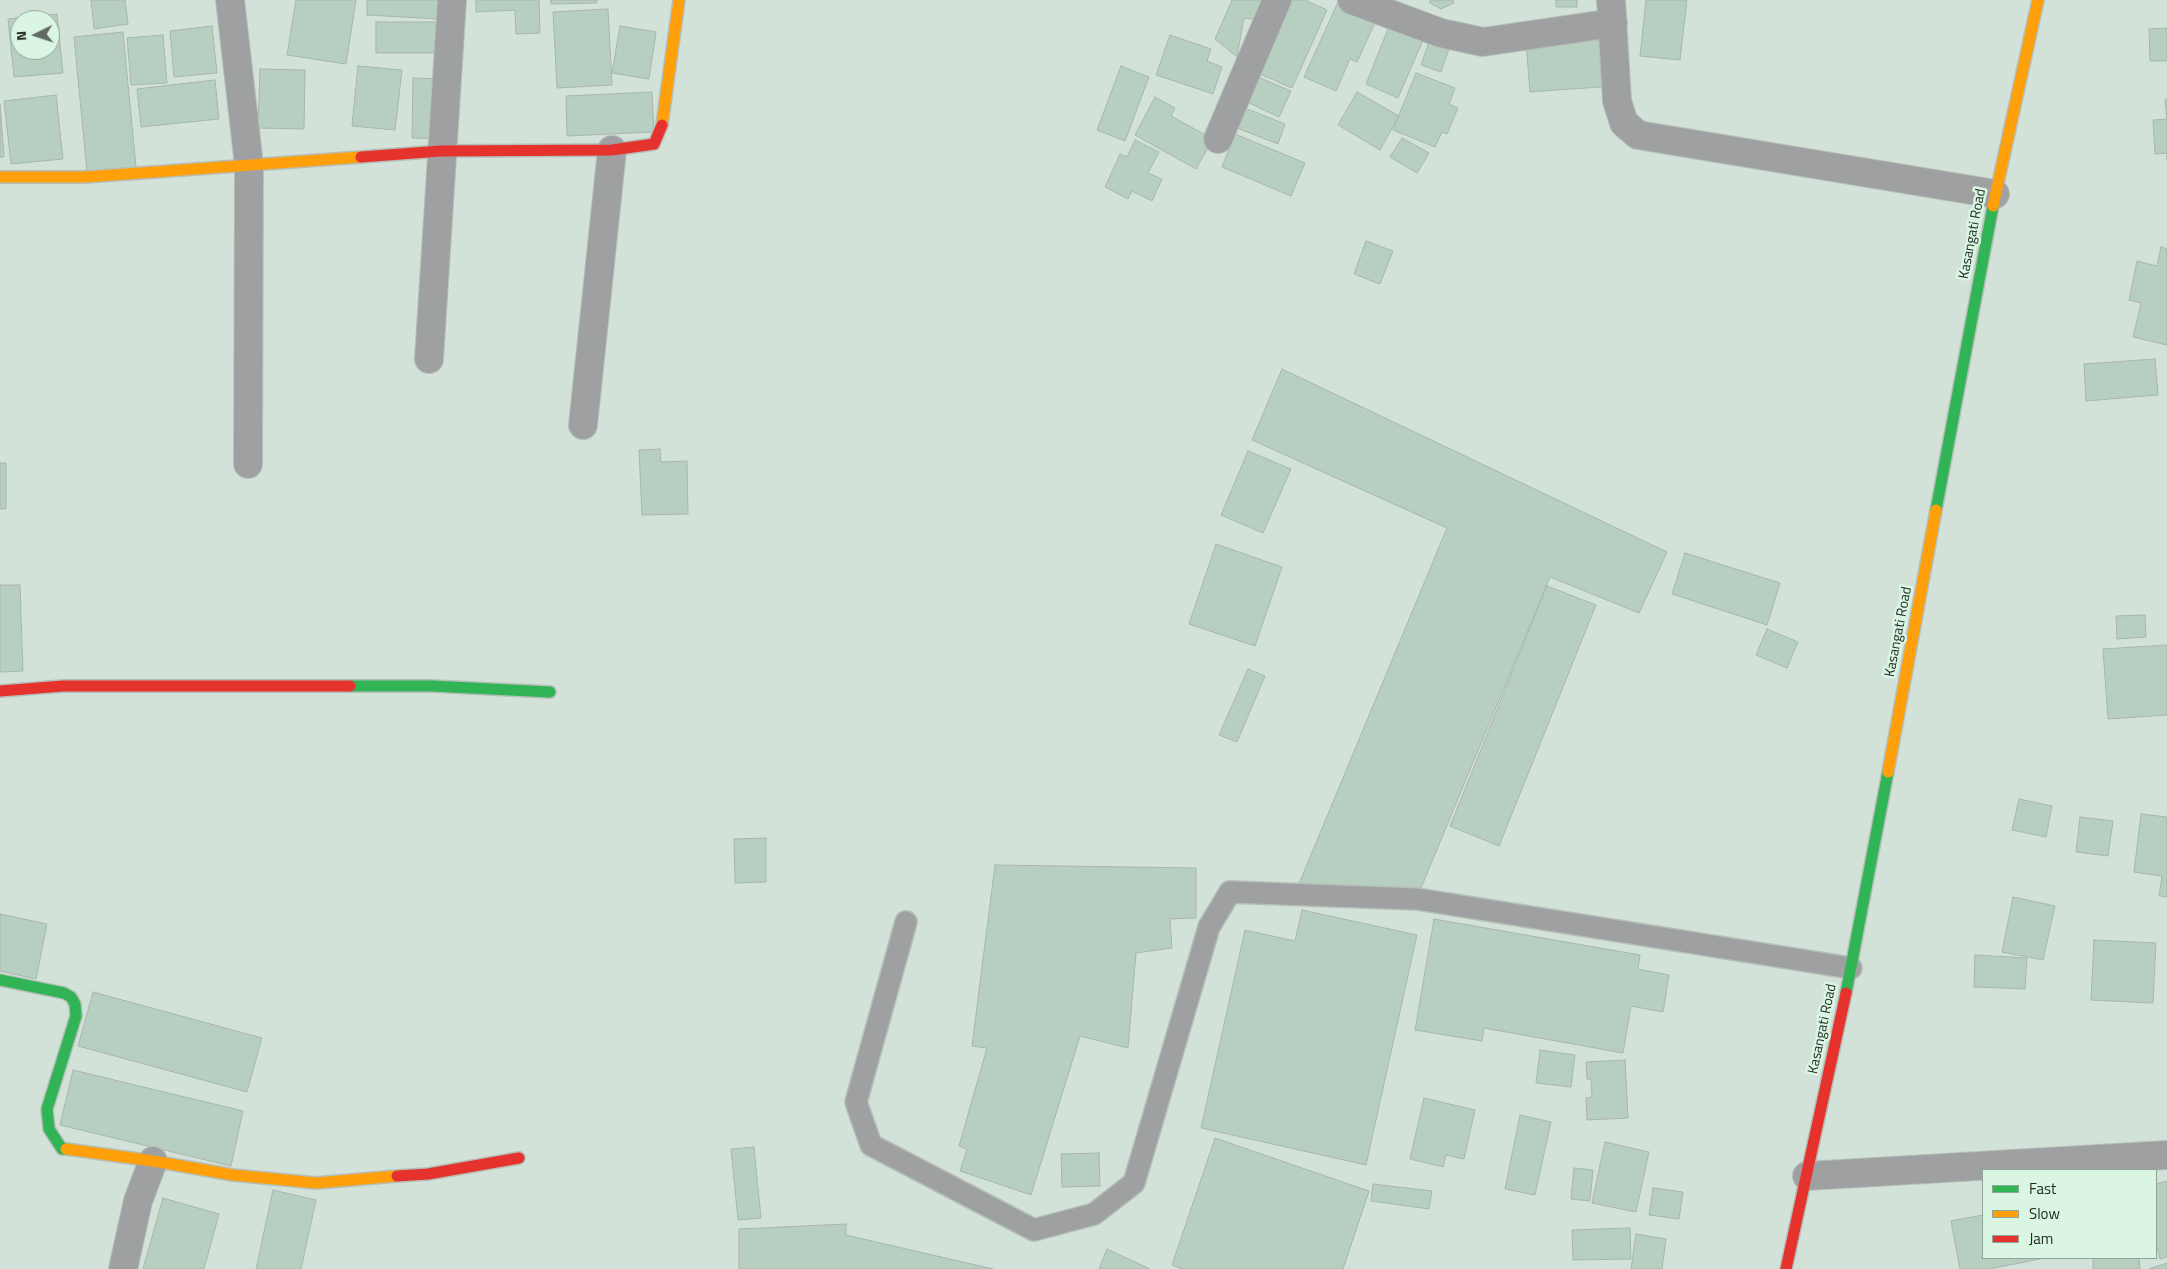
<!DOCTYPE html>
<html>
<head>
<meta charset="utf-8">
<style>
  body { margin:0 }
  #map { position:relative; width:2167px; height:1269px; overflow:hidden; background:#d3e2d8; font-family:"Titillium Web",sans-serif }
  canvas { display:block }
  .legend { position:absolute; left:1982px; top:1169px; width:175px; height:90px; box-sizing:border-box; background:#daf6e3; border:1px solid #90a597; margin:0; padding:6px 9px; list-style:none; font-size:15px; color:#212b24 }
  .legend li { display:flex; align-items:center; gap:10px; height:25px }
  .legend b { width:25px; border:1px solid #90a597 }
  .north { position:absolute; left:10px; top:10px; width:50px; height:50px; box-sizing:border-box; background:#daf6e3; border:1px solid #90a597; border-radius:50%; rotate:266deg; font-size:14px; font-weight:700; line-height:20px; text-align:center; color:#212b24 }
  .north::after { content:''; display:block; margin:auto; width:18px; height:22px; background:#5f6b63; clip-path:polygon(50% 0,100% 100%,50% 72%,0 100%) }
</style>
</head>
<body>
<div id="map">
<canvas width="2167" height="1269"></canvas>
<ul class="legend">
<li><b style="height:6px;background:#30b455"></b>Fast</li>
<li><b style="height:6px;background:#ff9f0a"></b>Slow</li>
<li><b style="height:6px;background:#e5322d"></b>Jam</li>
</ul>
<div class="north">N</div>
</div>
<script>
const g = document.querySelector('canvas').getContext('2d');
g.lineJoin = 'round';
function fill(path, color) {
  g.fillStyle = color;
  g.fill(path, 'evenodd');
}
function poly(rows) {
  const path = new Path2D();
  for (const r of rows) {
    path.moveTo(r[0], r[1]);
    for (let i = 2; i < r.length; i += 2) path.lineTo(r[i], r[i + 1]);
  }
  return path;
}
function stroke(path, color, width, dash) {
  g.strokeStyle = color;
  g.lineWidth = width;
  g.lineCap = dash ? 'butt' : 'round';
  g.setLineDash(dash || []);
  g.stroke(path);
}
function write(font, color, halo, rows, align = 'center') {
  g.font = font + ' "Titillium Web",sans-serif';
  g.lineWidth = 5;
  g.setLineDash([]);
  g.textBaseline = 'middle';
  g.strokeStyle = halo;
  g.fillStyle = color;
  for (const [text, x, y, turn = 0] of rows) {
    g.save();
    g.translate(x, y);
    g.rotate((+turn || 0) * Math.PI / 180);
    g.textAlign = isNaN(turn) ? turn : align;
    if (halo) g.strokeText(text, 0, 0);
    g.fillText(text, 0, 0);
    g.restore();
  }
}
const building = poly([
  [91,0,125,0,128,24,94,29,91,0],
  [296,0,356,0,346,64,287,55,296,0],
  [367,0,438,0,438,19,367,15,367,0],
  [476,0,539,0,540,33,516,34,515,10,476,12,476,0],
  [551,0,597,0,597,3,551,4,551,0],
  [1232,0,1263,0,1259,20,1244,18,1237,57,1215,39,1232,0],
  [1292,0,1305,0,1327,10,1292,88,1260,74,1292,0],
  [1339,0,1378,16,1357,62,1350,59,1336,91,1304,77,1339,0],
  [1430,0,1453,0,1454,3,1441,9,1430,3,1430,0],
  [1556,0,1577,0,1577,7,1556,7,1556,0],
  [1646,0,1687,0,1680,60,1640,56,1646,0],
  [608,9,612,85,557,88,553,12,608,9],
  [57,14,63,73,14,77,8,19,57,14],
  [20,20,50,20,50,50,20,50,20,20],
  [1392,19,1426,33,1398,98,1366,84,1392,19],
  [376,22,441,22,441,53,376,53,376,22],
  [212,26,217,73,174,77,170,31,212,26],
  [620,26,656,32,649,79,612,73,620,26],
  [2167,28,2167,61,2150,61,2149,29,2167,28],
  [123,32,136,167,87,172,74,37,123,32],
  [163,35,167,83,131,85,127,38,163,35],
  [1170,35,1211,49,1207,61,1222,67,1213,94,1156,75,1170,35],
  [1610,38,1614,86,1530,92,1526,43,1610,38],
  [1429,42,1449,49,1441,72,1421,65,1429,42],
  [358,66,402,70,395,130,352,126,358,66],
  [1121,66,1149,77,1125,141,1097,130,1121,66],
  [260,69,305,70,304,129,258,128,260,69],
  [1416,73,1455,88,1449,104,1458,108,1447,134,1442,132,1435,147,1393,130,1416,73],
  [1258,77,1291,91,1279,117,1247,102,1258,77],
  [413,78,442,79,441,139,412,138,413,78],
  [215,80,219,119,141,127,137,89,215,80],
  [652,92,654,132,567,136,566,96,652,92],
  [1357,92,1399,116,1380,150,1338,125,1357,92],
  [56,95,63,159,11,164,4,101,56,95],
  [1155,97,1175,108,1171,116,1213,139,1196,169,1135,135,1155,97],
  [2167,99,2167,160,2167,153,2155,154,2153,120,2167,119,2165,100,2167,99],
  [0,104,4,157,0,157,0,104],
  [1245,108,1285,124,1278,144,1237,128,1245,108],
  [1235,134,1305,163,1291,196,1222,167,1235,134],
  [1402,138,1429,153,1417,173,1390,157,1402,138],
  [1135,140,1159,152,1148,173,1162,179,1152,201,1132,191,1128,199,1105,187,1120,154,1127,157,1135,140],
  [1366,241,1393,251,1380,284,1354,274,1366,241],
  [2161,247,2167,249,2167,345,2133,337,2141,303,2129,300,2137,261,2157,266,2161,247],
  [2155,359,2158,395,2086,401,2084,364,2155,359],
  [1282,369,1667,552,1639,613,1550,577,1421,888,1298,886,1447,528,1252,440,1282,369],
  [660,449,661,462,687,461,688,514,642,515,639,450,660,449],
  [1248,451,1291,469,1263,533,1221,515,1248,451],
  [0,463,6,463,6,509,0,509,0,463],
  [1216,544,1282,567,1255,646,1189,624,1216,544],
  [1685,553,1780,583,1767,625,1672,594,1685,553],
  [0,585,20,585,23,671,0,672,0,585],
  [1547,586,1596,605,1499,846,1450,826,1547,586],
  [2145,615,2146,637,2117,639,2116,616,2145,615],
  [1767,629,1798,642,1787,668,1756,655,1767,629],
  [2167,645,2167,715,2108,719,2103,649,2167,645],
  [1248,669,1265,676,1237,742,1219,735,1248,669],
  [2019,799,2052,806,2046,837,2012,830,2019,799],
  [2141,814,2167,817,2167,897,2159,896,2162,876,2134,872,2141,814],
  [2080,817,2113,821,2108,856,2076,852,2080,817],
  [766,838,766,882,735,883,734,839,766,838],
  [995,865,1196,868,1196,918,1170,919,1172,948,1136,953,1128,1048,1080,1036,1031,1195,960,1171,967,1149,959,1146,987,1048,972,1046,995,865],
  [2013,897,2055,906,2043,960,2002,952,2013,897],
  [1302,910,1417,935,1366,1165,1201,1128,1245,930,1295,941,1302,910],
  [0,914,47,924,36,979,0,971,0,914],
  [1434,919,1640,955,1638,969,1669,975,1663,1012,1631,1006,1623,1053,1484,1028,1482,1041,1415,1030,1434,919],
  [2094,940,2156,943,2153,1003,2091,1000,2094,940],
  [1975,955,2027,958,2025,989,1974,987,1975,955],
  [93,992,262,1038,247,1092,78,1046,93,992],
  [1540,1050,1575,1055,1571,1087,1536,1083,1540,1050],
  [1625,1060,1628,1118,1587,1120,1586,1098,1592,1097,1591,1079,1587,1079,1586,1062,1625,1060],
  [73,1070,243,1111,231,1166,60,1125,73,1070],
  [1424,1098,1475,1110,1464,1159,1446,1155,1443,1167,1410,1159,1424,1098],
  [1520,1115,1551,1122,1535,1195,1505,1189,1520,1115],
  [1215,1138,1369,1191,1343,1269,1182,1269,1172,1265,1215,1138],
  [1605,1142,1649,1152,1636,1212,1592,1203,1605,1142],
  [754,1147,761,1218,738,1220,731,1149,754,1147],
  [1099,1153,1100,1186,1062,1187,1061,1154,1099,1153],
  [1574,1168,1593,1170,1590,1201,1571,1199,1574,1168],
  [2167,1181,2167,1257,2160,1259,2156,1243,2156,1184,2167,1181],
  [1373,1184,1432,1191,1429,1209,1371,1201,1373,1184],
  [1653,1188,1683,1192,1679,1219,1649,1215,1653,1188],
  [273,1190,316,1200,301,1269,256,1269,273,1190],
  [163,1198,219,1214,204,1269,143,1269,163,1198],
  [1983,1215,1983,1258,2040,1258,2040,1259,1989,1269,1960,1269,1951,1221,1983,1215],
  [846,1224,846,1235,993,1269,739,1269,739,1229,846,1224],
  [1630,1228,1631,1259,1573,1260,1572,1230,1630,1228],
  [1636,1234,1666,1239,1662,1269,1631,1269,1636,1234],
  [1107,1249,1150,1269,1099,1269,1107,1249],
  [2093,1258,2139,1258,2140,1269,2093,1269,2093,1258],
  [2167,1263,2167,1269,2149,1269,2167,1263]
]);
fill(building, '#b6cfc0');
stroke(building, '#a9b5ae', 1);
const lane = poly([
  [906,922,856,1102,871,1145,1034,1230,1094,1214,1134,1183,1209,927,1230,892,1417,899,1851,968]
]);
const street = poly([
  [230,0,249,165,248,464],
  [1352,0,1441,33,1483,42,1613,23],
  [1611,0,1617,101,1624,123,1638,135,1995,194],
  [1218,139,1277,0],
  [429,359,452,0],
  [583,425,612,150],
  [1807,1176,2167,1155],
  [123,1269,138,1201,153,1161]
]);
const fast = poly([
  [1936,510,1993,206],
  [350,686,432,686,550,692],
  [0,980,64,993,71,997,75,1004,76,1016,47,1109,49,1129,62,1149,66,1149],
  [1846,993,1888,772]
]);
const slow = poly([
  [662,125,679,0],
  [0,177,85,177,361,157],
  [1993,206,2038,0],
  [1888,772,1936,510],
  [66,1149,153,1161,233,1175,316,1183,397,1176]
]);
const jam = poly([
  [361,157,441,151,612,150,654,144,662,125],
  [0,691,63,686,350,686],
  [397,1176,428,1174,519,1158],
  [1786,1269,1846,993]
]);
stroke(lane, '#b5bfb8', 24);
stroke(street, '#b5bfb8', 30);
stroke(fast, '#b5bfb8', 14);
stroke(slow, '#b5bfb8', 14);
stroke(jam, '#b5bfb8', 14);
stroke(lane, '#9ea0a2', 21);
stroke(street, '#9ea0a2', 28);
stroke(fast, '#30b455', 11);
stroke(slow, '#ff9f0a', 11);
stroke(jam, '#e5322d', 11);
write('14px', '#212b24', '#daf6e3', [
  ["Kasangati Road",1973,234,-79],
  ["Kasangati Road",1899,632,-79],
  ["Kasangati Road",1823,1029,-78]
]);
</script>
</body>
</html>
